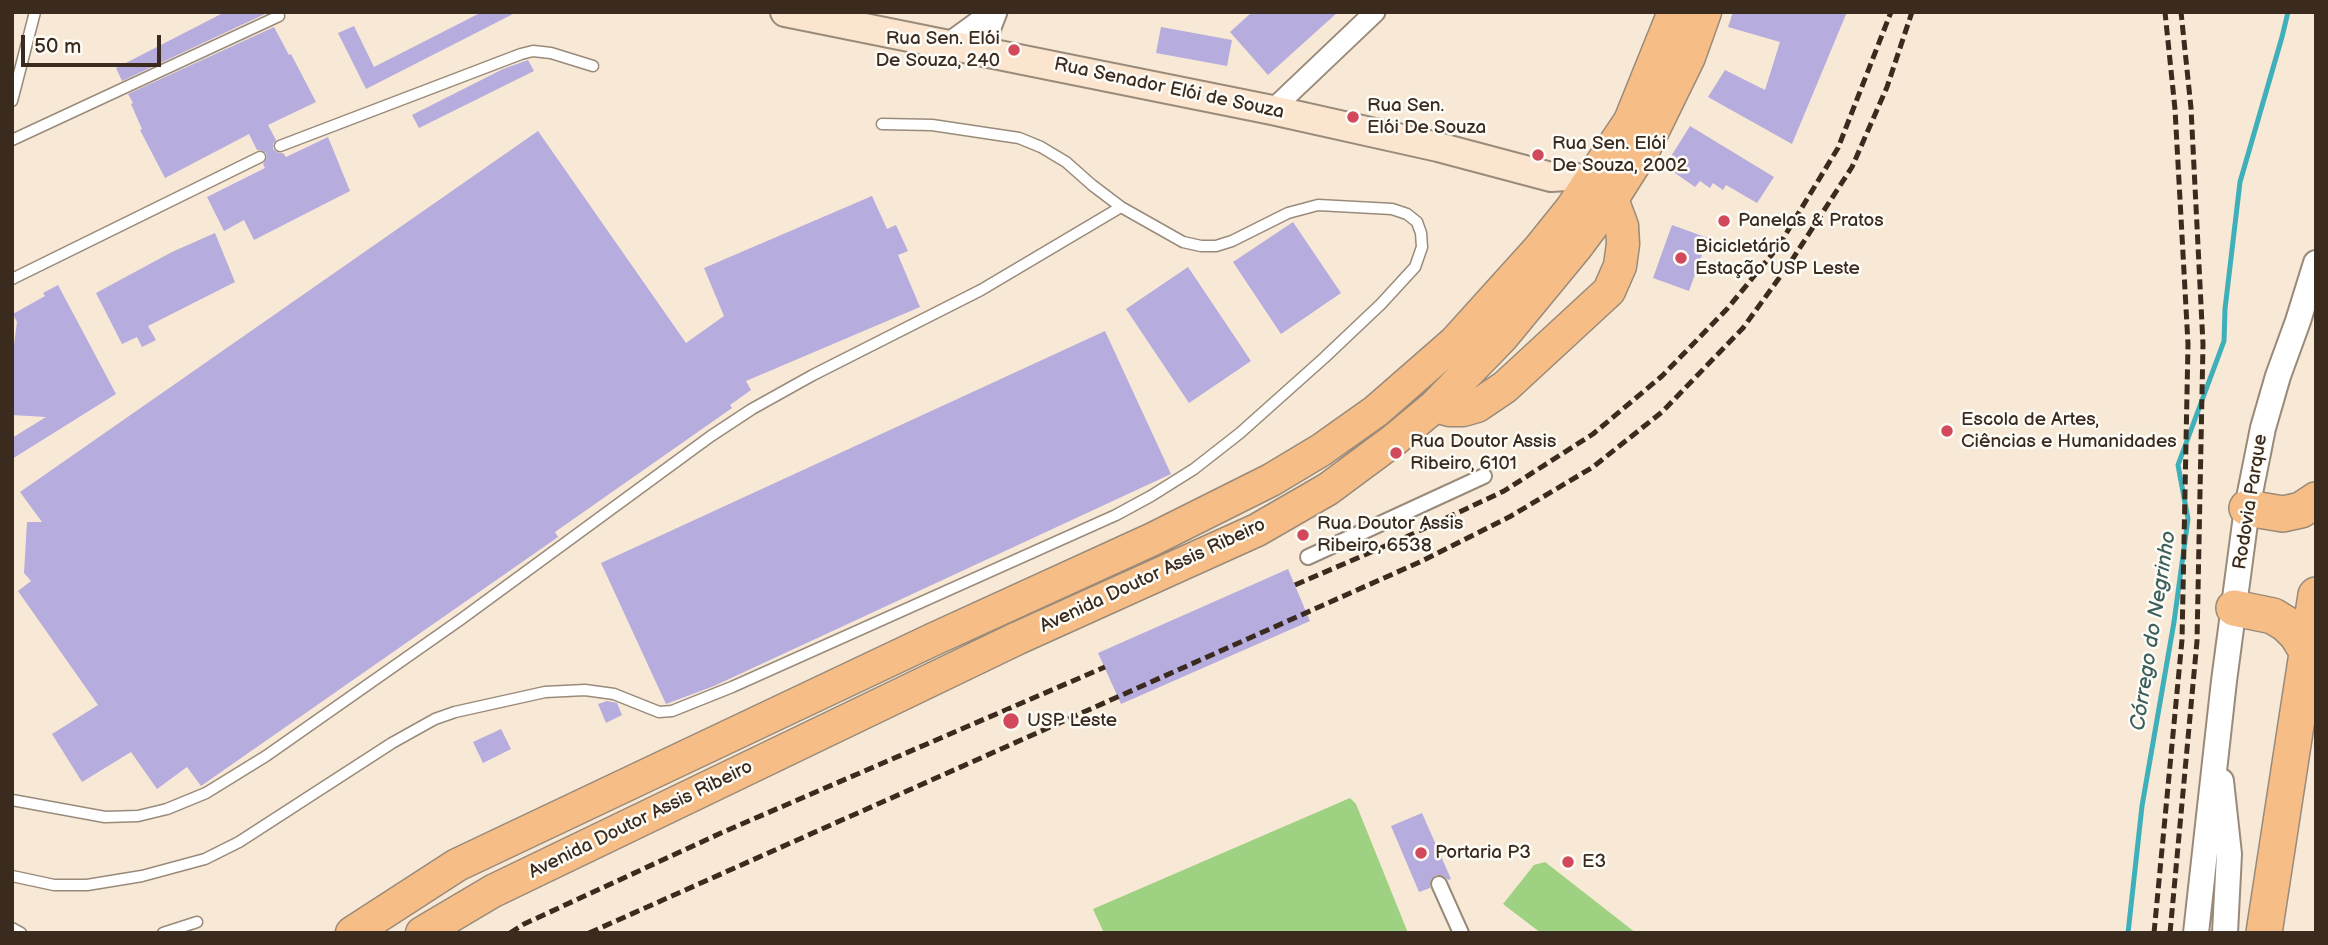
<!DOCTYPE html>
<html>
<head>
<meta charset="utf-8">
<style>
  body { margin:0 }
  #map { position:relative; width:2328px; height:945px; overflow:hidden; background:#f7e9d5; font-family:"Balsamiq Sans",sans-serif }
  canvas { display:block }
  .frame { position:absolute; inset:0; border:14px solid #3b2a1e; pointer-events:none }
  .scale { position:absolute; left:21px; top:35px; width:140px; height:32px; box-sizing:border-box; border:4px solid #3b2a1e; border-top:0; padding-left:9px; font-size:21px; line-height:24px; white-space:nowrap; color:#3b2a1e; -webkit-text-stroke:5px #fdfcf7; paint-order:stroke }
</style>
</head>
<body>
<div id="map">
<canvas width="2328" height="945"></canvas>
<div class="frame"></div>
<div class="scale">50 m</div>
</div>
<script>
const g = document.querySelector('canvas').getContext('2d');
g.lineJoin = 'round';
function fill(path, color) {
  g.fillStyle = color;
  g.fill(path, 'evenodd');
}
function poly(rows) {
  const path = new Path2D();
  for (const r of rows) {
    path.moveTo(r[0], r[1]);
    for (let i = 2; i < r.length; i += 2) path.lineTo(r[i], r[i + 1]);
  }
  return path;
}
function stroke(path, color, width, dash) {
  g.strokeStyle = color;
  g.lineWidth = width;
  g.lineCap = dash ? 'butt' : 'round';
  g.setLineDash(dash || []);
  g.stroke(path);
}
function write(font, color, halo, rows, align = 'center') {
  g.font = font + ' "Balsamiq Sans",sans-serif';
  g.lineWidth = 5;
  g.setLineDash([]);
  g.textBaseline = 'middle';
  g.strokeStyle = halo;
  g.fillStyle = color;
  for (const [text, x, y, turn = 0] of rows) {
    g.save();
    g.translate(x, y);
    g.rotate((+turn || 0) * Math.PI / 180);
    g.textAlign = isNaN(turn) ? turn : align;
    if (halo) g.strokeText(text, 0, 0);
    g.fillText(text, 0, 0);
    g.restore();
  }
}
fill(poly([
  [1350,798,1356,804,1408,933,1104,933,1093,909],
  [1545,862,1636,933,1541,933,1503,904,1534,865]
]), '#9ed181');
stroke(poly([
  [2128,933,2142,806,2174,622,2188,519,2178,465,2224,341,2225,309,2240,182,2282,37,2288,12]
]), '#3fafb9', 5);
fill(poly([
  [225,12,267,13,122,81,116,68],
  [482,12,517,12,366,89,338,33,354,26,374,67],
  [1252,12,1338,12,1268,75,1230,32],
  [1733,12,1847,12,1792,144,1708,97,1725,70,1765,90,1780,42,1728,27],
  [274,27,289,55,291,54,316,102,268,125,276,140,273,144,273,149,278,153,283,153,286,157,328,137,350,191,254,240,244,220,224,231,207,197,265,168,263,164,267,158,266,153,261,150,257,150,249,134,165,178,140,130,142,129,131,104,133,103,128,94],
  [1161,27,1232,40,1227,66,1156,53],
  [528,60,534,71,419,128,412,115,503,69],
  [1690,126,1774,177,1757,203,1726,185,1723,190,1713,183,1710,188,1700,181,1695,187,1665,166],
  [538,131,686,343,724,316,704,268,872,196,887,229,896,225,908,251,898,255,920,307,746,381,751,390,730,405,732,408,555,532,558,537,201,786,187,767,157,789,131,752,82,782,52,734,98,705,18,591,31,581,24,573,27,522,42,522,20,492],
  [1293,222,1341,293,1281,334,1233,262],
  [1672,225,1708,238,1689,291,1653,278],
  [215,233,235,282,148,326,156,340,142,347,137,337,122,344,96,293,172,252],
  [1188,267,1251,361,1189,403,1126,309],
  [58,285,116,394,12,459,12,438,46,417,12,415,12,360,17,322,13,314,45,296,43,293],
  [1105,331,1171,474,714,686,666,704,601,563],
  [1288,569,1310,621,1121,704,1098,653],
  [607,701,617,703,622,715,606,723,598,704],
  [501,729,511,749,483,763,473,742],
  [1422,813,1451,879,1448,880,1444,876,1436,875,1431,879,1430,888,1419,892,1391,826]
]), '#b6acde');
const service = poly([
  [12,101,35,12],
  [12,140,279,16],
  [280,146,521,54,533,51,551,53,593,66],
  [12,279,260,157],
  [12,800,105,817,138,816,167,809,206,793,266,756,460,620,711,436,752,409,813,375,981,290,1121,207],
  [12,876,54,885,87,885,142,876,205,859,239,842,392,743,435,719,455,712,545,692,585,690,614,694,659,712,672,711,732,687,1116,515,1151,496,1194,469,1240,433,1324,358,1381,304,1415,267,1422,247,1421,233,1417,222,1407,214,1392,209,1318,205,1288,213,1232,241,1216,246,1201,246,1183,242,1121,207,1092,185,1066,162,1041,147,1019,138,932,125,882,124],
  [12,928,21,933],
  [163,933,197,922]
]);
const pedestrian = poly([
  [1308,557,1484,476],
  [1439,884,1461,933]
]);
const minor = poly([
  [947,44,991,12],
  [982,51,997,12],
  [1272,110,1375,12]
]);
const tertiary = poly([
  [2221,781,2229,854,2225,933],
  [2196,933,2224,681,2247,508,2263,428,2278,376,2298,321,2316,263]
]);
const secondary = poly([
  [785,12,1272,110,1438,147,1551,177,1567,176,1590,181,1604,193]
]);
const primary = poly([
  [1435,406,1450,410,1463,410,1477,406,1505,387,1609,291,1620,266,1623,244,1622,226,1612,199],
  [352,933,457,865,934,639,1153,539,1271,480,1321,450,1376,411,1455,342,1539,249,1572,208,1630,121,1674,12],
  [422,933,493,891,1018,638,1257,530,1328,489,1394,440,1435,406,1502,337,1577,246,1612,199,1645,147,1689,57,1705,12]
]);
const motorway = poly([
  [2247,508,2283,514,2301,510,2316,500],
  [2234,608,2273,616,2286,624,2297,635,2308,653],
  [2264,933,2316,595]
]);
stroke(service, '#998a7a', 13);
stroke(pedestrian, '#998a7a', 18);
stroke(minor, '#998a7a', 23);
stroke(tertiary, '#998a7a', 28);
stroke(secondary, '#998a7a', 32);
stroke(primary, '#998a7a', 35);
stroke(motorway, '#998a7a', 38);
stroke(service, '#fff', 10);
stroke(pedestrian, '#fff', 14);
stroke(minor, '#fff', 19);
stroke(tertiary, '#fff', 24);
stroke(secondary, '#fbe5cf', 28);
stroke(primary, '#f6be86', 32);
stroke(motorway, '#f6be86', 35);
stroke(poly([
  [1295,585,1406,537,1504,491,1593,434,1662,376,1727,309,1778,247,1838,148,1891,12],
  [510,933,524,924,721,833,1105,667],
  [589,933,1422,561,1511,516,1593,467,1662,412,1743,328,1790,263,1852,167,1887,87,1912,12],
  [2154,933,2182,640,2188,344,2175,109,2165,12],
  [2170,933,2197,641,2203,344,2191,108,2181,12]
]), '#3b2a1e', 5, [10, 5]);
for (const [x, y, r, color] of [
  [1014,50,7,"#d1495b"],
  [1353,117,7,"#d1495b"],
  [1538,155,7,"#d1495b"],
  [1724,221,7,"#d1495b"],
  [1681,258,7,"#d1495b"],
  [1947,431,7,"#d1495b"],
  [1396,453,7,"#d1495b"],
  [1303,535,7,"#d1495b"],
  [1011,721,9,"#d1495b"],
  [1421,853,7,"#d1495b"],
  [1568,862,7,"#d1495b"]
]) {
  const dot = new Path2D();
  dot.arc(x, y, r, 0, 2 * Math.PI);
  g.fillStyle = color;
  g.fill(dot);
  stroke(dot, '#fdfcf7', 2.5);
}
write('19px', '#3b2a1e', '#fdfcf7', [
  ["Rua Sen. Elói",1000,39,"right"],
  ["De Souza, 240",1000,61,"right"],
  ["Rua Sen.",1367,106],
  ["Elói De Souza",1367,128],
  ["Rua Sen. Elói",1552,144],
  ["De Souza, 2002",1552,166],
  ["Panelas & Pratos",1738,221],
  ["Bicicletário",1695,247],
  ["Estação USP Leste",1695,269],
  ["Escola de Artes,",1961,420],
  ["Ciências e Humanidades",1961,442],
  ["Rua Doutor Assis",1410,442],
  ["Ribeiro, 6101",1410,464],
  ["Rua Doutor Assis",1317,524],
  ["Ribeiro, 6538",1317,546],
  ["USP Leste",1027,721],
  ["Portaria P3",1435,853],
  ["E3",1582,862]
], 'left');
write('19px', '#3b2a1e', '#fdfcf7', [
  ["Rua Senador Elói de Souza",1169,89,12],
  ["Rodovia Parque",2251,502,-81],
  ["Avenida Doutor Assis Ribeiro",1153,576,-25],
  ["Avenida Doutor Assis Ribeiro",641,820,-26]
]);
write('italic 21px', '#3d5f5c', '#fdfcf7', [
  ["Córrego do Negrinho",2154,631,-81]
]);
</script>
</body>
</html>
